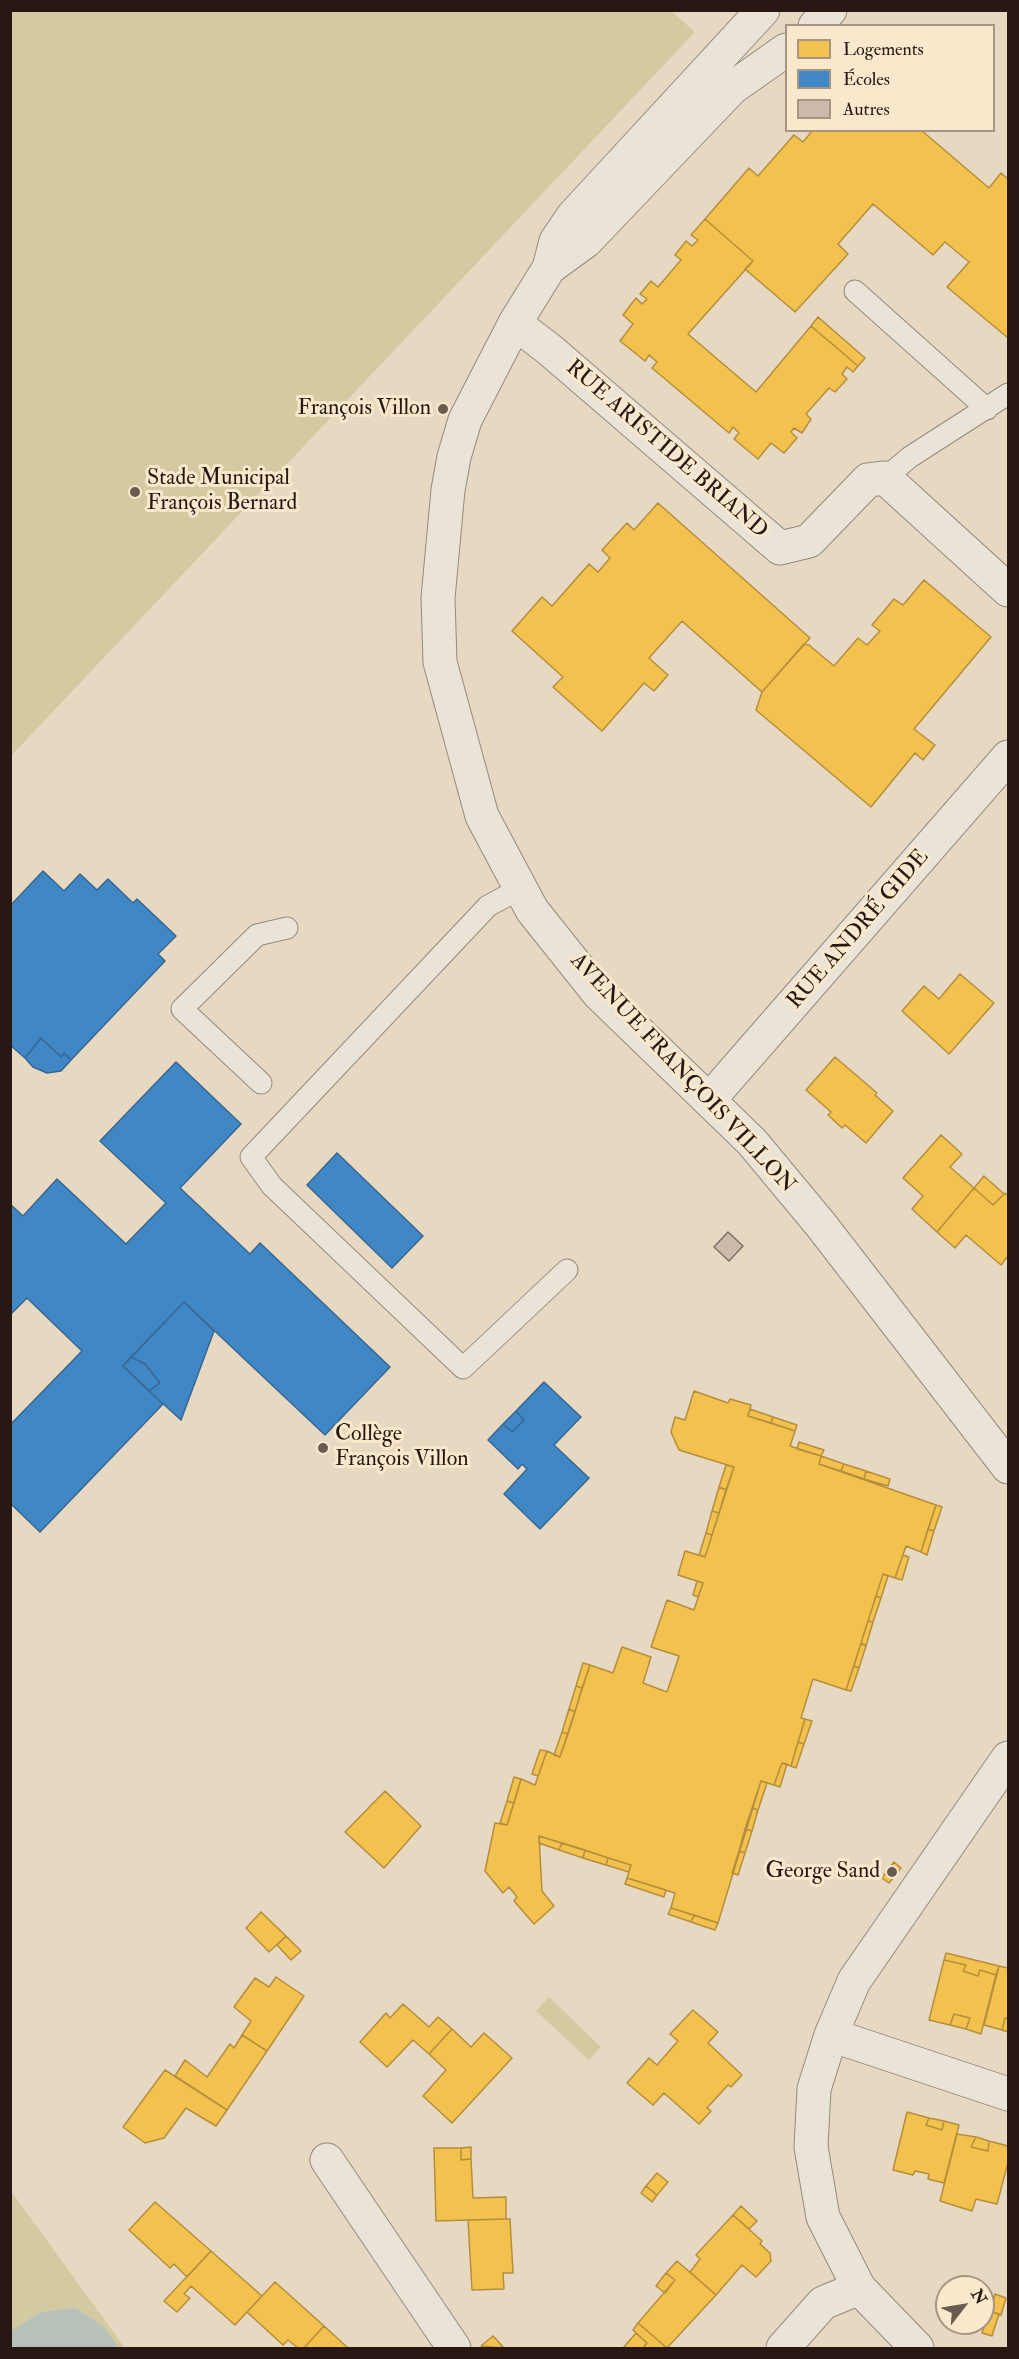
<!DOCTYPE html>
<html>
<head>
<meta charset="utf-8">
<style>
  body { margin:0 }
  #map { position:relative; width:1019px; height:2359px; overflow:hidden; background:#e7d8c1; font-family:"IM FELL Double Pica",serif }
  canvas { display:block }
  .frame { position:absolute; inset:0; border:12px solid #271813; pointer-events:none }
  .legend { position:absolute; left:785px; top:24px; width:210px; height:108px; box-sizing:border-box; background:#fae8cc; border:2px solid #a69582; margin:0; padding:8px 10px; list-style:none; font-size:18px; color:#271813 }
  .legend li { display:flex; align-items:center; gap:12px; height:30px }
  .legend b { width:30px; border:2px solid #a69582 }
  .north { position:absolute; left:935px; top:2275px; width:60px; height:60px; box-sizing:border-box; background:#fae8cc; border:2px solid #a69582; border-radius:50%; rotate:59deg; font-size:16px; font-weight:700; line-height:24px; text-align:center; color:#271813 }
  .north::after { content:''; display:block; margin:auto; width:21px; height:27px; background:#6a5b50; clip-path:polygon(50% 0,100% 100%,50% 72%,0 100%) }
</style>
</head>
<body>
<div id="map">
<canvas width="1019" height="2359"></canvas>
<div class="frame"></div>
<ul class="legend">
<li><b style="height:16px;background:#f2c14e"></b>Logements</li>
<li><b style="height:16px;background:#3f88c5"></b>Écoles</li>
<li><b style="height:16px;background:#cfb9ab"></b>Autres</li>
</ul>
<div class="north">N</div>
</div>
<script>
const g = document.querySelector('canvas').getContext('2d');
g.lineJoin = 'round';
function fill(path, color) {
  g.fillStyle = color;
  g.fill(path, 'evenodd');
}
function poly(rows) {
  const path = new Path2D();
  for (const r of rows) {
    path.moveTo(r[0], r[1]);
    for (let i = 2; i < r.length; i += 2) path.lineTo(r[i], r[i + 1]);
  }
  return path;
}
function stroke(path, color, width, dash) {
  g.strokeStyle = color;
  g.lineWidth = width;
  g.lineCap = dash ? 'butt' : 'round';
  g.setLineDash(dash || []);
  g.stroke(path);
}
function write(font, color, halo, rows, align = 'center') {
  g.font = font + ' "IM FELL Double Pica",serif';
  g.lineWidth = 6;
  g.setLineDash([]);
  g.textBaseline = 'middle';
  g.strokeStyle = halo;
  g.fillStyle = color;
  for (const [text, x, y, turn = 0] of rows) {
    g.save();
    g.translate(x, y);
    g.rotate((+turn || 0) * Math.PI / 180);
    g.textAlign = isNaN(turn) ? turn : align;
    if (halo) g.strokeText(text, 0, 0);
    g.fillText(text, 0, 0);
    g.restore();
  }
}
fill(poly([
  [671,11,695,32,11,756,11,11],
  [549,1997,601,2047,589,2060,536,2011],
  [11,2191,125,2348,11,2348]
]), '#d4caa1');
fill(poly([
  [76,2308,105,2328,119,2348,11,2348,11,2331,41,2312]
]), '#b6c2b9');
const homes = poly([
  [813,130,921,130,989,188,1001,173,1008,179,1008,338,947,287,969,262,945,242,933,255,873,204,838,244,848,254,795,312,745,269,753,261,705,219,749,168,758,176,794,135,803,142,813,130],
  [705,219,753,261,688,334,756,392,811,326,858,366,853,372,847,367,842,374,847,379,835,392,829,388,806,414,811,419,802,433,794,428,791,432,797,438,784,453,771,443,758,459,734,439,739,433,733,427,729,433,652,368,657,362,649,355,645,361,620,341,633,324,623,315,636,298,642,304,647,299,640,294,651,281,658,287,681,260,675,255,686,241,692,246,698,240,691,235,705,219],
  [818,317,865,358,858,366,811,326,818,317],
  [658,503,810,638,762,692,682,621,649,658,668,675,654,691,644,683,602,731,553,687,563,677,512,631,542,597,552,606,589,564,598,572,610,558,602,550,627,523,634,530,658,503],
  [924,580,991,637,914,729,935,745,923,760,915,753,871,807,756,710,762,692,804,644,809,645,834,666,858,638,867,645,880,631,872,625,894,599,903,605,924,580],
  [960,974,994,1003,949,1054,902,1011,924,986,939,999,960,974],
  [835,1057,877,1093,875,1095,893,1111,866,1143,845,1125,842,1128,828,1115,831,1112,806,1090,835,1057],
  [941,1135,962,1154,950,1167,974,1188,937,1232,912,1209,923,1196,903,1178,941,1135],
  [984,1176,1004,1194,993,1205,974,1188,984,1176],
  [974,1188,993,1205,1005,1193,1008,1196,1008,1256,1001,1265,966,1235,955,1248,937,1232,974,1188],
  [694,1391,728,1403,730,1399,751,1405,748,1416,795,1431,790,1446,821,1456,819,1464,936,1505,921,1552,906,1546,895,1578,883,1574,846,1690,813,1679,801,1718,805,1719,791,1766,782,1763,774,1785,761,1781,718,1923,671,1908,675,1893,627,1878,631,1865,539,1836,542,1891,554,1906,534,1924,514,1901,517,1897,509,1887,503,1893,485,1871,495,1823,507,1825,521,1779,535,1785,547,1751,560,1757,590,1665,613,1673,622,1647,651,1657,643,1683,667,1692,679,1656,651,1647,667,1600,694,1610,703,1583,678,1575,685,1551,705,1557,734,1467,679,1450,671,1432,675,1417,685,1420,694,1391],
  [750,1409,773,1417,771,1423,748,1416,750,1409],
  [773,1417,797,1425,795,1431,771,1423,773,1417],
  [799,1442,824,1450,821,1456,797,1449,799,1442],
  [821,1456,844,1464,841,1471,819,1464,821,1456],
  [844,1464,866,1471,864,1479,841,1471,844,1464],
  [726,1465,734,1467,726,1490,719,1487,726,1465],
  [866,1471,890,1479,888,1486,864,1479,866,1471],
  [719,1487,726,1490,719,1513,712,1511,719,1487],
  [936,1505,942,1507,934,1531,928,1529,936,1505],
  [712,1511,719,1513,712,1535,706,1533,712,1511],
  [928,1529,934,1531,927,1555,921,1552,928,1529],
  [706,1533,712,1535,705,1557,699,1555,706,1533],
  [903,1555,909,1557,902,1580,895,1578,903,1555],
  [883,1574,888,1576,881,1598,876,1596,883,1574],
  [697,1581,703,1583,698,1597,693,1595,697,1581],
  [876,1596,881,1598,873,1622,868,1621,876,1596],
  [868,1621,873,1622,866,1646,861,1643,868,1621],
  [861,1643,866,1646,859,1668,854,1666,861,1643],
  [583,1663,590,1665,582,1688,576,1686,583,1663],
  [854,1666,859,1668,851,1691,846,1690,854,1666],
  [576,1686,582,1688,575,1712,569,1709,576,1686],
  [569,1709,575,1712,568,1734,562,1732,569,1709],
  [805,1719,812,1721,804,1744,798,1742,805,1719],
  [562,1732,568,1734,560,1757,554,1755,562,1732],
  [798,1742,804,1744,796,1768,791,1766,798,1742],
  [540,1750,547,1751,538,1776,532,1774,540,1750],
  [782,1763,787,1764,780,1787,774,1785,782,1763],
  [514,1777,521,1779,514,1803,507,1801,514,1777],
  [761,1781,767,1783,758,1810,752,1808,761,1781],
  [385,1791,421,1826,384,1868,345,1832,385,1791],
  [507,1801,514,1803,507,1825,500,1823,507,1801],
  [752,1808,758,1810,752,1831,745,1829,752,1808],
  [745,1829,752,1831,745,1853,739,1851,745,1829],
  [539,1836,562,1843,559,1850,539,1843,539,1836],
  [562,1843,585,1850,583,1858,559,1850,562,1843],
  [585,1850,608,1858,606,1865,583,1858,585,1850],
  [739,1851,745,1853,738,1875,732,1873,739,1851],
  [608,1858,631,1865,629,1872,606,1865,608,1858],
  [894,1862,901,1868,889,1883,882,1878,894,1862],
  [627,1878,666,1890,664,1897,625,1884,627,1878],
  [671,1908,694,1915,691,1922,668,1914,671,1908],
  [261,1912,286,1936,269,1952,246,1928,261,1912],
  [694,1915,718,1923,715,1930,691,1922,694,1915],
  [286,1936,301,1951,291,1960,277,1945,286,1936],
  [946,1953,999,1966,996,1975,980,1970,978,1976,963,1971,966,1965,944,1960,946,1953],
  [944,1960,966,1965,963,1971,978,1976,980,1970,996,1975,981,2034,966,2029,970,2018,954,2014,950,2025,929,2020,944,1960],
  [999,1966,1008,1968,1008,2019,1005,2018,1002,2030,984,2025,999,1966],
  [276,1977,304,1996,267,2051,242,2035,251,2021,234,2007,255,1978,269,1987,276,1977],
  [403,2004,429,2027,438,2017,452,2029,429,2054,413,2040,387,2067,360,2042,386,2013,390,2018,403,2004],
  [693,2010,718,2032,708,2043,742,2075,731,2087,728,2085,707,2108,711,2111,699,2124,664,2093,653,2105,627,2083,649,2058,657,2065,678,2041,670,2034,693,2010],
  [954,2014,970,2018,966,2029,950,2025,954,2014],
  [1005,2018,1008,2019,1008,2032,1002,2030,1005,2018],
  [452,2029,471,2047,484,2033,512,2058,452,2123,423,2096,446,2070,429,2054,452,2029],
  [242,2035,267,2051,227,2110,175,2076,185,2060,207,2077,230,2044,234,2048,242,2035],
  [165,2070,227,2110,216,2126,186,2108,164,2138,145,2143,123,2127,165,2070],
  [907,2112,929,2118,926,2125,942,2130,944,2121,959,2125,944,2183,928,2179,929,2174,915,2171,913,2175,893,2170,907,2112],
  [929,2118,944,2121,942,2130,926,2125,929,2118],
  [957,2134,976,2137,971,2147,988,2151,989,2141,1008,2146,1008,2163,997,2204,976,2199,972,2211,940,2201,957,2134],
  [976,2137,989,2141,988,2151,971,2147,976,2137],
  [471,2147,471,2159,461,2160,461,2148,471,2147],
  [434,2148,461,2148,461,2160,471,2159,473,2198,506,2197,506,2219,436,2221,434,2148],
  [657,2173,668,2182,657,2195,646,2186,657,2173],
  [646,2186,657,2195,652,2202,641,2193,646,2186],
  [155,2202,211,2251,187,2277,174,2264,170,2268,129,2230,155,2202],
  [741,2206,757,2221,749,2229,733,2215,741,2206],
  [733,2215,762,2241,760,2244,770,2253,771,2261,756,2277,742,2265,716,2295,690,2272,700,2259,696,2255,733,2215],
  [506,2219,510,2219,513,2273,503,2273,504,2289,472,2290,468,2220,506,2219],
  [211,2251,262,2296,235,2325,191,2286,184,2294,190,2298,177,2312,164,2301,211,2251],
  [677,2261,716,2295,667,2348,638,2323,675,2280,666,2273,677,2261],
  [666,2273,675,2280,665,2293,656,2286,666,2273],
  [275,2282,324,2326,304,2348,298,2348,288,2340,283,2345,247,2312,275,2282],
  [995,2294,1006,2298,1001,2315,990,2311,995,2294],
  [989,2311,999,2314,992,2336,982,2333,989,2311],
  [638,2323,653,2336,667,2348,643,2348,647,2343,633,2330,638,2323],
  [324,2326,348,2348,304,2348,324,2326],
  [636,2333,647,2343,643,2348,623,2348,636,2333],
  [493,2336,504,2348,481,2346,493,2336]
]);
fill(homes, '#f2c14e');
stroke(homes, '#b58e3c', 1.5);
const schools = poly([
  [43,871,64,891,80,874,97,890,108,879,133,903,137,899,176,936,158,954,165,961,71,1060,64,1053,61,1057,41,1038,25,1058,10,1045,10,906,43,871],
  [41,1038,61,1057,64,1053,71,1060,61,1071,47,1073,33,1067,25,1058,41,1038],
  [176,1062,241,1124,180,1188,250,1254,260,1243,390,1367,325,1435,184,1302,123,1366,163,1404,40,1532,10,1503,10,1425,82,1351,27,1298,10,1315,10,1204,23,1216,57,1179,126,1244,166,1203,100,1141,176,1062],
  [337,1153,423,1236,392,1268,307,1185,337,1153],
  [184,1302,214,1331,181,1420,149,1391,160,1383,145,1364,131,1357,184,1302],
  [131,1357,145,1364,160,1383,149,1391,123,1366,131,1357],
  [544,1382,581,1417,554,1445,589,1478,540,1529,504,1494,527,1469,522,1464,518,1469,488,1440,503,1424,512,1432,524,1420,516,1411,544,1382],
  [516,1411,524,1420,512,1432,503,1424,516,1411]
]);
fill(schools, '#3f88c5');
stroke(schools, '#386690', 1.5);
const building = poly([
  [728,1232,743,1246,729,1261,714,1247,728,1232]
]);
fill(building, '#cfb9ab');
stroke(building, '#7a7065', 1.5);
const lane = poly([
  [855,291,987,409],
  [885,478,910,457,1008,394],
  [521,888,488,906,251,1157,272,1186,463,1368,567,1270],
  [261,1083,182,1009,257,935,287,928]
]);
const street = poly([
  [815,26,830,10],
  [786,50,732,88,586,241,549,268,515,323,465,420,454,457,448,490,438,598,440,662,482,816,532,910,599,994,752,1142,821,1225,1008,1467],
  [549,268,556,241,573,216,763,10],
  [515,323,550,350,780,548,809,541,868,480,885,478,1008,590],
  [709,1100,1008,757],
  [831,2035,1008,2094],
  [327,2160,454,2348],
  [783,2348,823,2303,859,2288],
  [917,2348,859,2288,823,2217,811,2147,814,2089,831,2035,854,1981,1008,1758]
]);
stroke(lane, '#948a7d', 23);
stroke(street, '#948a7d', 35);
stroke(lane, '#eae3d7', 21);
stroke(street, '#eae3d7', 33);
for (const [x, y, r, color] of [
  [443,409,6,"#6a5b50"],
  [135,492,6,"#6a5b50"],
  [323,1448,6,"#6a5b50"],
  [892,1872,6,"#6a5b50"]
]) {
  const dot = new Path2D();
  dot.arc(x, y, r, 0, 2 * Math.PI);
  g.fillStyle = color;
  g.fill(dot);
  stroke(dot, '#fae8cc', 2);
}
write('22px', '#271813', '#fae8cc', [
  ["François Villon",431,409],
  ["Stade Municipal",147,479,"left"],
  ["François Bernard",147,504,"left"],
  ["Collège",335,1435,"left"],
  ["François Villon",335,1460,"left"],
  ["George Sand",880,1872]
], 'right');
write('22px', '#271813', '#fae8cc', [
  ["RUE ARISTIDE BRIAND",666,450,41],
  ["RUE ANDRÉ GIDE",859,930,-49],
  ["AVENUE FRANÇOIS VILLON",682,1074,47]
]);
</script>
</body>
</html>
